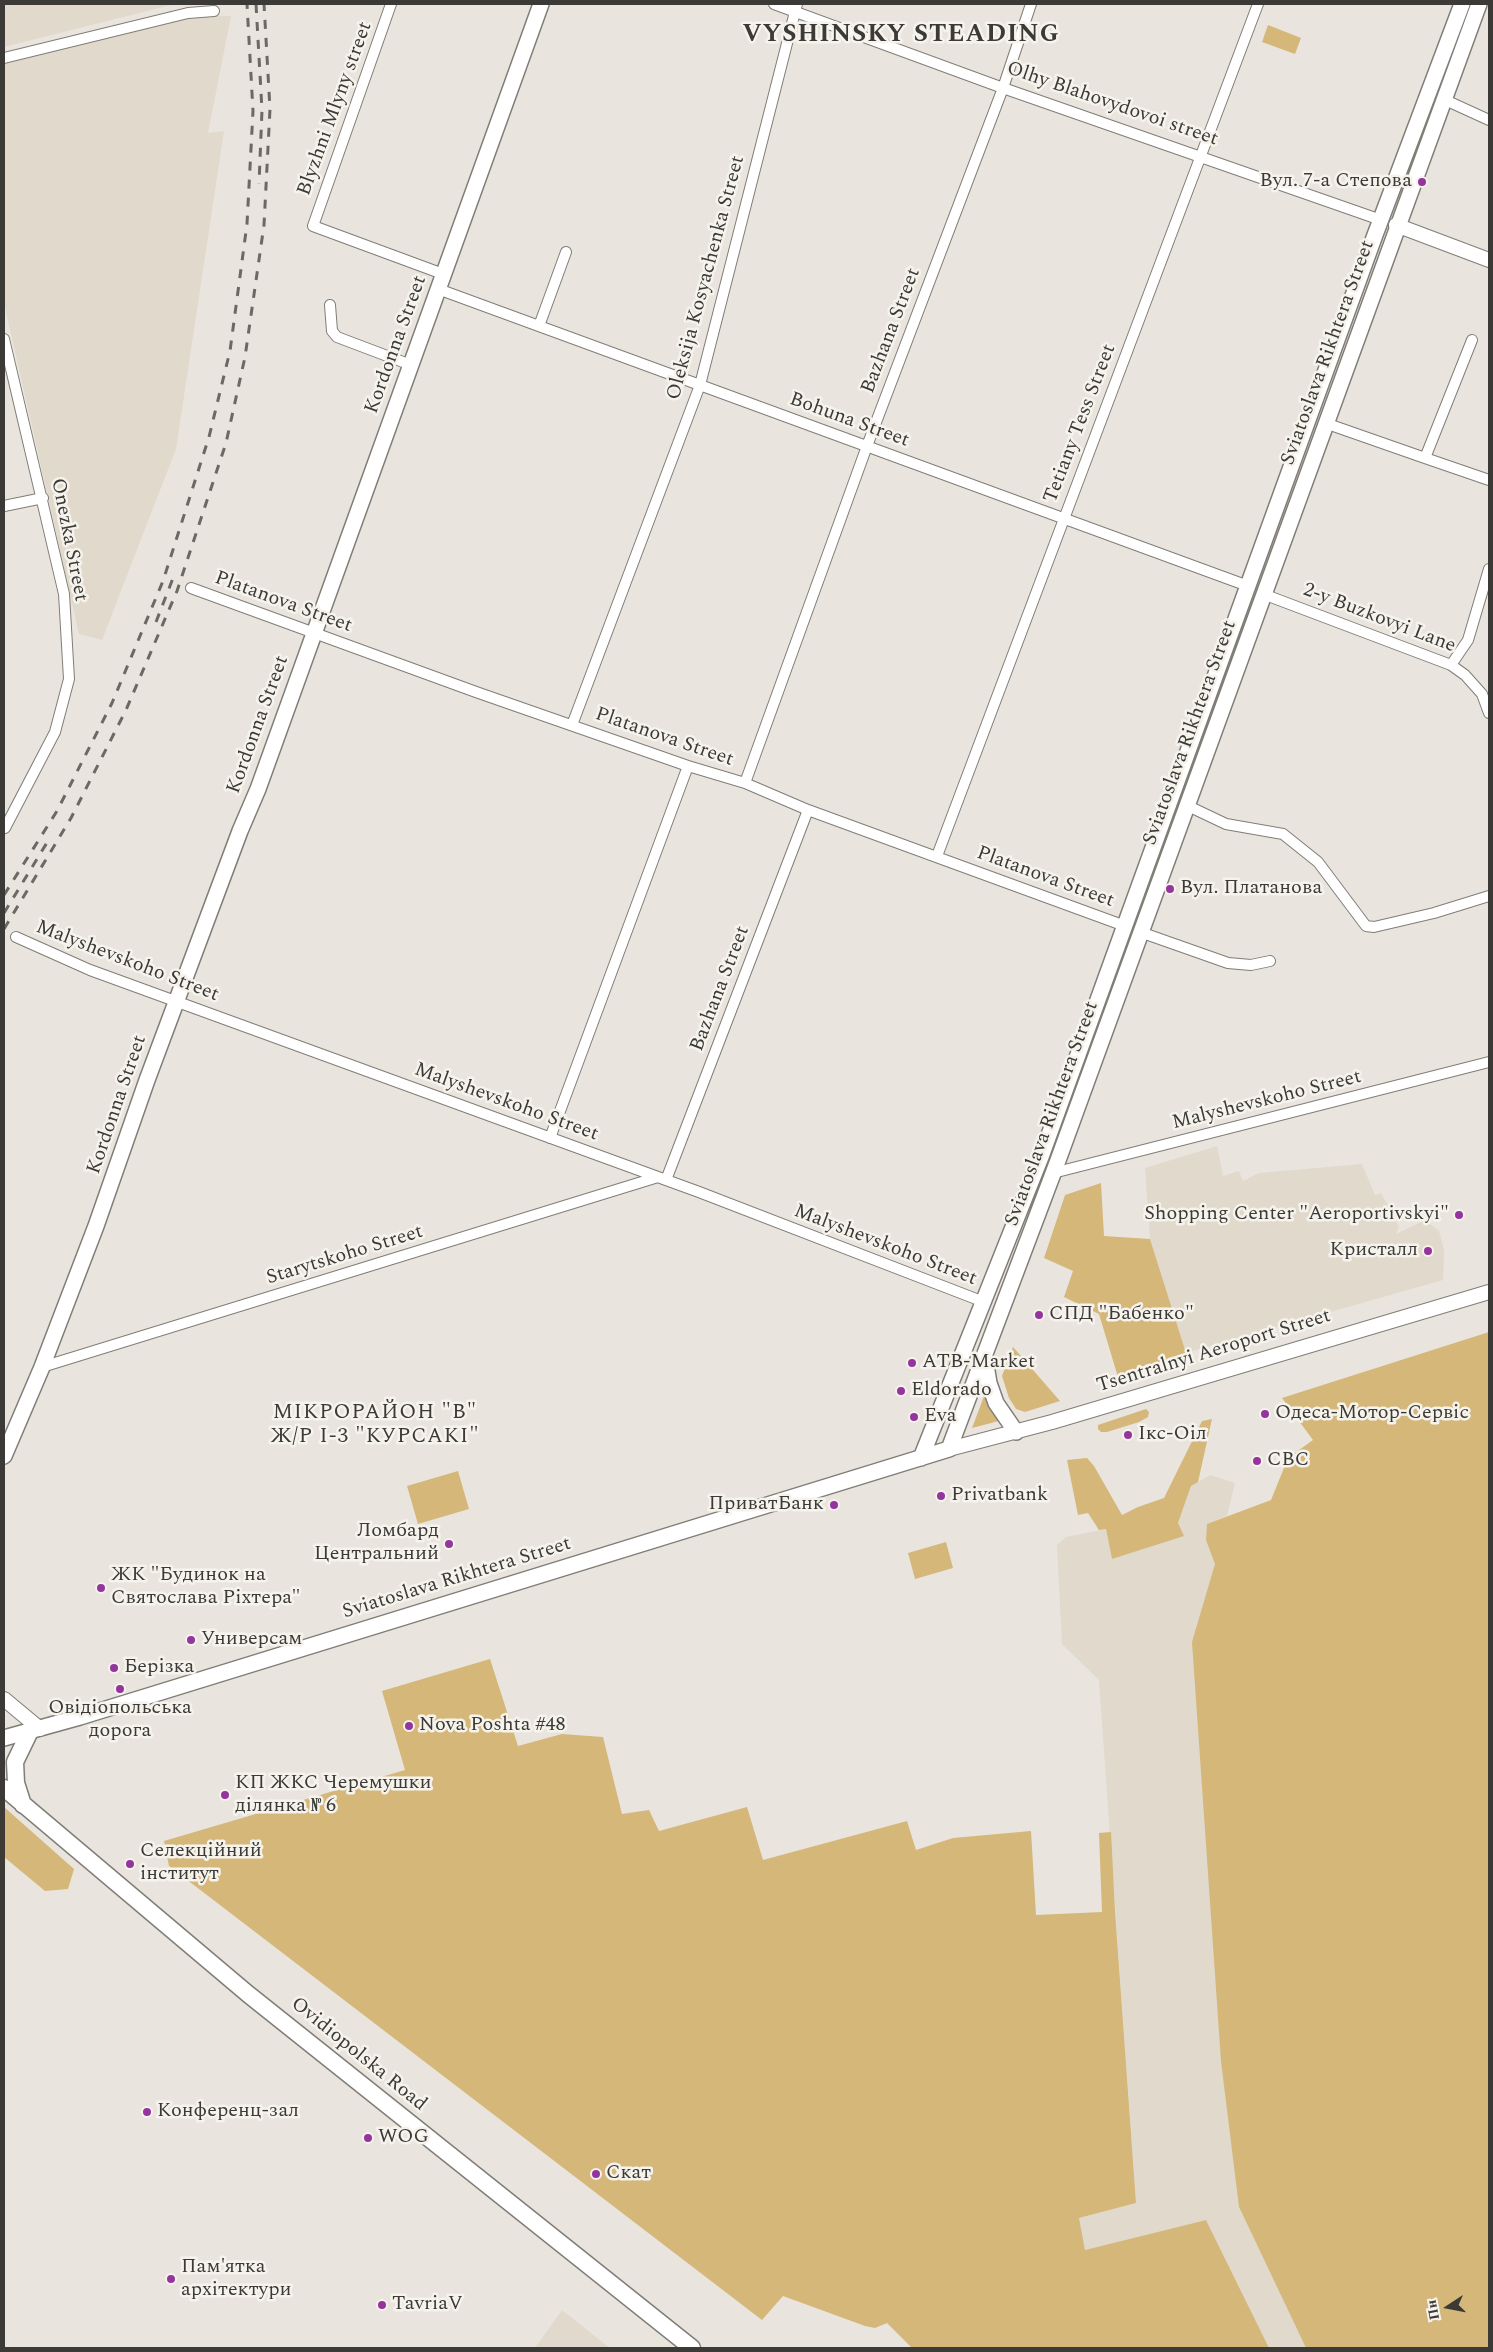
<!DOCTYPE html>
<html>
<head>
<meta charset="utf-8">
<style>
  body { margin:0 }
  #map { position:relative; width:1493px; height:2352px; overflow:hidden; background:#e9e5de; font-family:Spectral,serif }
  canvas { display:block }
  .frame { position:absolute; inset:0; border:5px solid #3b3a37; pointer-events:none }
  .north { position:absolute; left:1423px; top:2282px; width:50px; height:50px; -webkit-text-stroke:4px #f6f3ec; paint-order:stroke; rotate:259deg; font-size:14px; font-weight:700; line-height:20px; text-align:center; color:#3b3a37 }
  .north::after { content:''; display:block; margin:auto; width:18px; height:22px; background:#3b3a37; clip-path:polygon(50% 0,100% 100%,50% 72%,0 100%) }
</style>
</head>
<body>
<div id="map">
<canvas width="1493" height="2352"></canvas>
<div class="frame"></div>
<div class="north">Пн</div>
</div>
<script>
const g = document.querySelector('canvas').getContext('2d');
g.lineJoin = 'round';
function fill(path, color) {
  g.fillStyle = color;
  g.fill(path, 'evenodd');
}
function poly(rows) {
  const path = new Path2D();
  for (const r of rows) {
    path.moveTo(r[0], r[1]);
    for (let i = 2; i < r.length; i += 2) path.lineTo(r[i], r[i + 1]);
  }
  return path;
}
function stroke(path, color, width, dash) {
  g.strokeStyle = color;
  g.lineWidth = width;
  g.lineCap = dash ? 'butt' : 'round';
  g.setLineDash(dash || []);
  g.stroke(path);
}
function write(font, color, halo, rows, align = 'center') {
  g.font = font + ' Spectral,serif';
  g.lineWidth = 5;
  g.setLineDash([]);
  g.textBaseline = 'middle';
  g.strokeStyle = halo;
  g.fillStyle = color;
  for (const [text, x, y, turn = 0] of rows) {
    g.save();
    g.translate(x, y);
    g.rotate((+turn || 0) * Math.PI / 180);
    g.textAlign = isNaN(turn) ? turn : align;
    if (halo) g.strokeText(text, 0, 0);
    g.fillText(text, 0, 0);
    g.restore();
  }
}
fill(poly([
  [4,4,175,4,4,47],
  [187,15,231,16,208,133,224,131,176,449,102,640,79,634,4,303,4,63],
  [1217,1146,1223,1176,1239,1171,1243,1181,1259,1173,1362,1164,1375,1195,1381,1193,1399,1227,1396,1234,1425,1220,1439,1231,1444,1250,1443,1280,1186,1353,1150,1239,1145,1168],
  [1210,1475,1235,1483,1227,1516,1207,1524,1206,1540,1216,1564,1239,2207,1306,2348,1269,2348,1206,2220,1085,2250,1079,2218,1136,2203,1099,1680,1062,1644,1057,1545,1066,1537,1106,1529,1112,1559,1183,1536,1178,1523,1191,1486],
  [562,2310,610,2348,535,2348]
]), '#e0d9cc');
fill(poly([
  [1268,25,1301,38,1295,54,1262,42],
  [1101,1183,1104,1236,1150,1239,1186,1353,1118,1377,1099,1314,1064,1297,1073,1271,1044,1258,1065,1195],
  [1489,1332,1489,2348,1306,2348,1239,2207,1221,2061,1192,1642,1215,1564,1206,1540,1207,1524,1271,1500,1288,1458,1313,1440,1282,1398],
  [1013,1347,1060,1401,1025,1412,1016,1409,1009,1398,1002,1376],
  [986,1391,999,1421,972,1428],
  [1146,1409,1149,1412,1148,1417,1139,1422,1107,1432,1101,1432,1098,1429,1098,1425],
  [1212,1419,1198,1482,1191,1486,1178,1523,1184,1536,1112,1559,1106,1529,1099,1530,1088,1513,1078,1515,1067,1460,1087,1458,1094,1466,1122,1515,1138,1507,1164,1498,1202,1421],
  [458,1471,469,1509,418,1524,407,1486],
  [946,1542,953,1568,915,1579,908,1553],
  [490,1659,518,1746,562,1734,603,1737,622,1814,649,1810,659,1831,747,1807,763,1860,907,1821,916,1850,953,1838,1031,1831,1036,1915,1102,1912,1099,1833,1111,1832,1115,1911,1136,2203,1079,2218,1085,2250,1206,2220,1269,2348,912,2348,887,2323,875,2328,865,2326,783,2296,762,2320,169,1866,164,1841,405,1770,382,1691],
  [4,1807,74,1869,68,1889,45,1891,4,1857]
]), '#d4b779');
const minor = poly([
  [391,4,313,226,443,274],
  [774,4,1003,88,1381,220],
  [4,58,188,13,214,11],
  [1443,99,1489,120],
  [438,289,1248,586],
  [330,305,332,331,337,337,411,365],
  [539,326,566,252],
  [4,339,64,594,69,679,55,732,5,828],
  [1472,340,1425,458,1489,480],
  [1325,423,1425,458],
  [4,506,43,498],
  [191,588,476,692,688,766,745,783,808,810,1125,926],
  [1263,594,1451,665,1465,675,1482,694,1489,713],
  [1451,665,1468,640,1489,569],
  [572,725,700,385,797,4],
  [745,783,867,446,1003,88,1031,4],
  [1186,805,1226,824,1283,834,1318,862,1366,926,1374,927,1434,913,1489,896],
  [937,856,1258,4],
  [1140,932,1228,963,1251,965,1270,961],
  [16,937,90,970,699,1192,984,1302],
  [550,1138,688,766],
  [1053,1173,1489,1062],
  [666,1180,808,810],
  [42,1367,658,1177]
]);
const tertiary = poly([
  [1396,225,1489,260],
  [949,1449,1052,1422,1489,1292],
  [4,1699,40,1729]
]);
const secondary = poly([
  [985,1359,989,1383,996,1403,1016,1432],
  [4,1456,42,1367,96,1226,147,1080,240,831,258,789,541,4],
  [921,1458,1041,1157,1375,235,1462,4],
  [4,1738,80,1717,949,1449,1057,1163,1479,4]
]);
const primary = poly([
  [4,1788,248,1994,692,2348],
  [23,1805,16,1783,15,1762,30,1731]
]);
stroke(minor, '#807d77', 12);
stroke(tertiary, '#807d77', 16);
stroke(secondary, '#807d77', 18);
stroke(primary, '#807d77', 19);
stroke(minor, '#fff', 10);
stroke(tertiary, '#fff', 14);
stroke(secondary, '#fff', 15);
stroke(primary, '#fff', 16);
stroke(poly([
  [256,4,262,110,259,184],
  [156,622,175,573],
  [4,895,57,811,112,703,163,581,209,437,230,351,247,224,253,111,247,4],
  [4,913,48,841],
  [4,929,71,818,126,710,177,591,226,443,245,357,264,225,270,109,264,4]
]), '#6b6965', 3, [9, 9]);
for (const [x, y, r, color] of [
  [1422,182,5,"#94359e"],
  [1170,889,5,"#94359e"],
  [1459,1215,5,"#94359e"],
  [1428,1251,5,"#94359e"],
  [1039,1315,5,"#94359e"],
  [912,1363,5,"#94359e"],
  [901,1391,5,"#94359e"],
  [1265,1414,5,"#94359e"],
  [914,1417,5,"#94359e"],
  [1128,1435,5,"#94359e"],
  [1257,1461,5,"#94359e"],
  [941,1496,5,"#94359e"],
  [834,1505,5,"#94359e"],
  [449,1544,5,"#94359e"],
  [101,1588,5,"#94359e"],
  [191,1640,5,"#94359e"],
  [114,1668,5,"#94359e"],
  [120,1689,5,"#94359e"],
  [409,1726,5,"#94359e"],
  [225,1795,5,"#94359e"],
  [130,1864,5,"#94359e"],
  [147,2112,5,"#94359e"],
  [368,2138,5,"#94359e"],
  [596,2174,5,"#94359e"],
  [171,2279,5,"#94359e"],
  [382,2305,5,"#94359e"]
]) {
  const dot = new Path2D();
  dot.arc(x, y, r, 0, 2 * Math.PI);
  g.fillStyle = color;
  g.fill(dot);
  stroke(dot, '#f6f3ec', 2);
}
write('20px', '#3b3a37', '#f6f3ec', [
  ["Olhy Blahovydovoi street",1112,105,19],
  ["Blyzhni Mlyny street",336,109,-70],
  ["Oleksija Kosyachenka Street",707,278,-75],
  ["Bazhana Street",892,331,-69],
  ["Kordonna Street",397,345,-70],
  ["Sviatoslava Rikhtera Street",1329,353,-70],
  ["Bohuna Street",849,421,20],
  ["Tetiany Tess Street",1081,424,-69],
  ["Onezka Street",68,540,79],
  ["Platanova Street",283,603,20],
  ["2-y Buzkovyi Lane",1379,619,21],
  ["Kordonna Street",259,725,-70],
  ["Sviatoslava Rikhtera Street",1191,733,-70],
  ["Platanova Street",664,738,19],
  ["Platanova Street",1045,878,20],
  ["Malyshevskoho Street",127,962,21],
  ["Bazhana Street",721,989,-69],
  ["Malyshevskoho Street",1267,1101,-14],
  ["Malyshevskoho Street",506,1103,20],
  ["Kordonna Street",118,1105,-71],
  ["Sviatoslava Rikhtera Street",1053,1114,-70],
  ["Malyshevskoho Street",885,1246,21],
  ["Starytskoho Street",345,1256,-17],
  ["Tsentralnyi Aeroport Street",1214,1352,-17],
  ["Sviatoslava Rikhtera Street",457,1579,-17],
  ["Ovidiopolska Road",358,2055,39]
]);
write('20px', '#3b3a37', '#f6f3ec', [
  ["Вул. 7-а Степова",1412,182,"right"],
  ["Вул. Платанова",1180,889],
  ["Shopping Center \"Aeroportivskyi\"",1449,1215,"right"],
  ["Кристалл",1418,1251,"right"],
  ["СПД \"Бабенко\"",1049,1315],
  ["ATB-Market",922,1363],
  ["Eldorado",911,1391],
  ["Одеса-Мотор-Сервіс",1275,1414],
  ["Eva",924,1417],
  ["Ікс-Оіл",1138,1435],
  ["СВС",1267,1461],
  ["Privatbank",951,1496],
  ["ПриватБанк",824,1505,"right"],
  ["Ломбард",439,1532,"right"],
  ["Центральний",439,1555,"right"],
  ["ЖК \"Будинок на",111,1576],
  ["Святослава Ріхтера\"",111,1599],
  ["Универсам",201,1640],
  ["Берізка",124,1668],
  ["Овідіопольська",120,1709,"center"],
  ["дорога",120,1732,"center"],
  ["Nova Poshta #48",419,1726],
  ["КП ЖКС Черемушки",235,1784],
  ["ділянка № 6",235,1807],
  ["Селекційний",140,1852],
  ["інститут",140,1875],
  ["Конференц-зал",157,2112],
  ["WOG",378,2138],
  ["Скат",606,2174],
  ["Пам'ятка",181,2268],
  ["архітектури",181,2291],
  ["TavriaV",392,2305]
], 'left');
g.letterSpacing = '1px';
write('21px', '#3b3a37', '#f6f3ec', [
  ["МІКРОРАЙОН \"В\"",375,1414],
  ["Ж/Р I-3 \"КУРСАКІ\"",375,1438]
]);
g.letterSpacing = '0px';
g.letterSpacing = '1px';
write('bold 25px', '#3b3a37', '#f6f3ec', [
  ["VYSHINSKY STEADING",901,36]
]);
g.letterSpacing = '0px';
</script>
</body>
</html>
